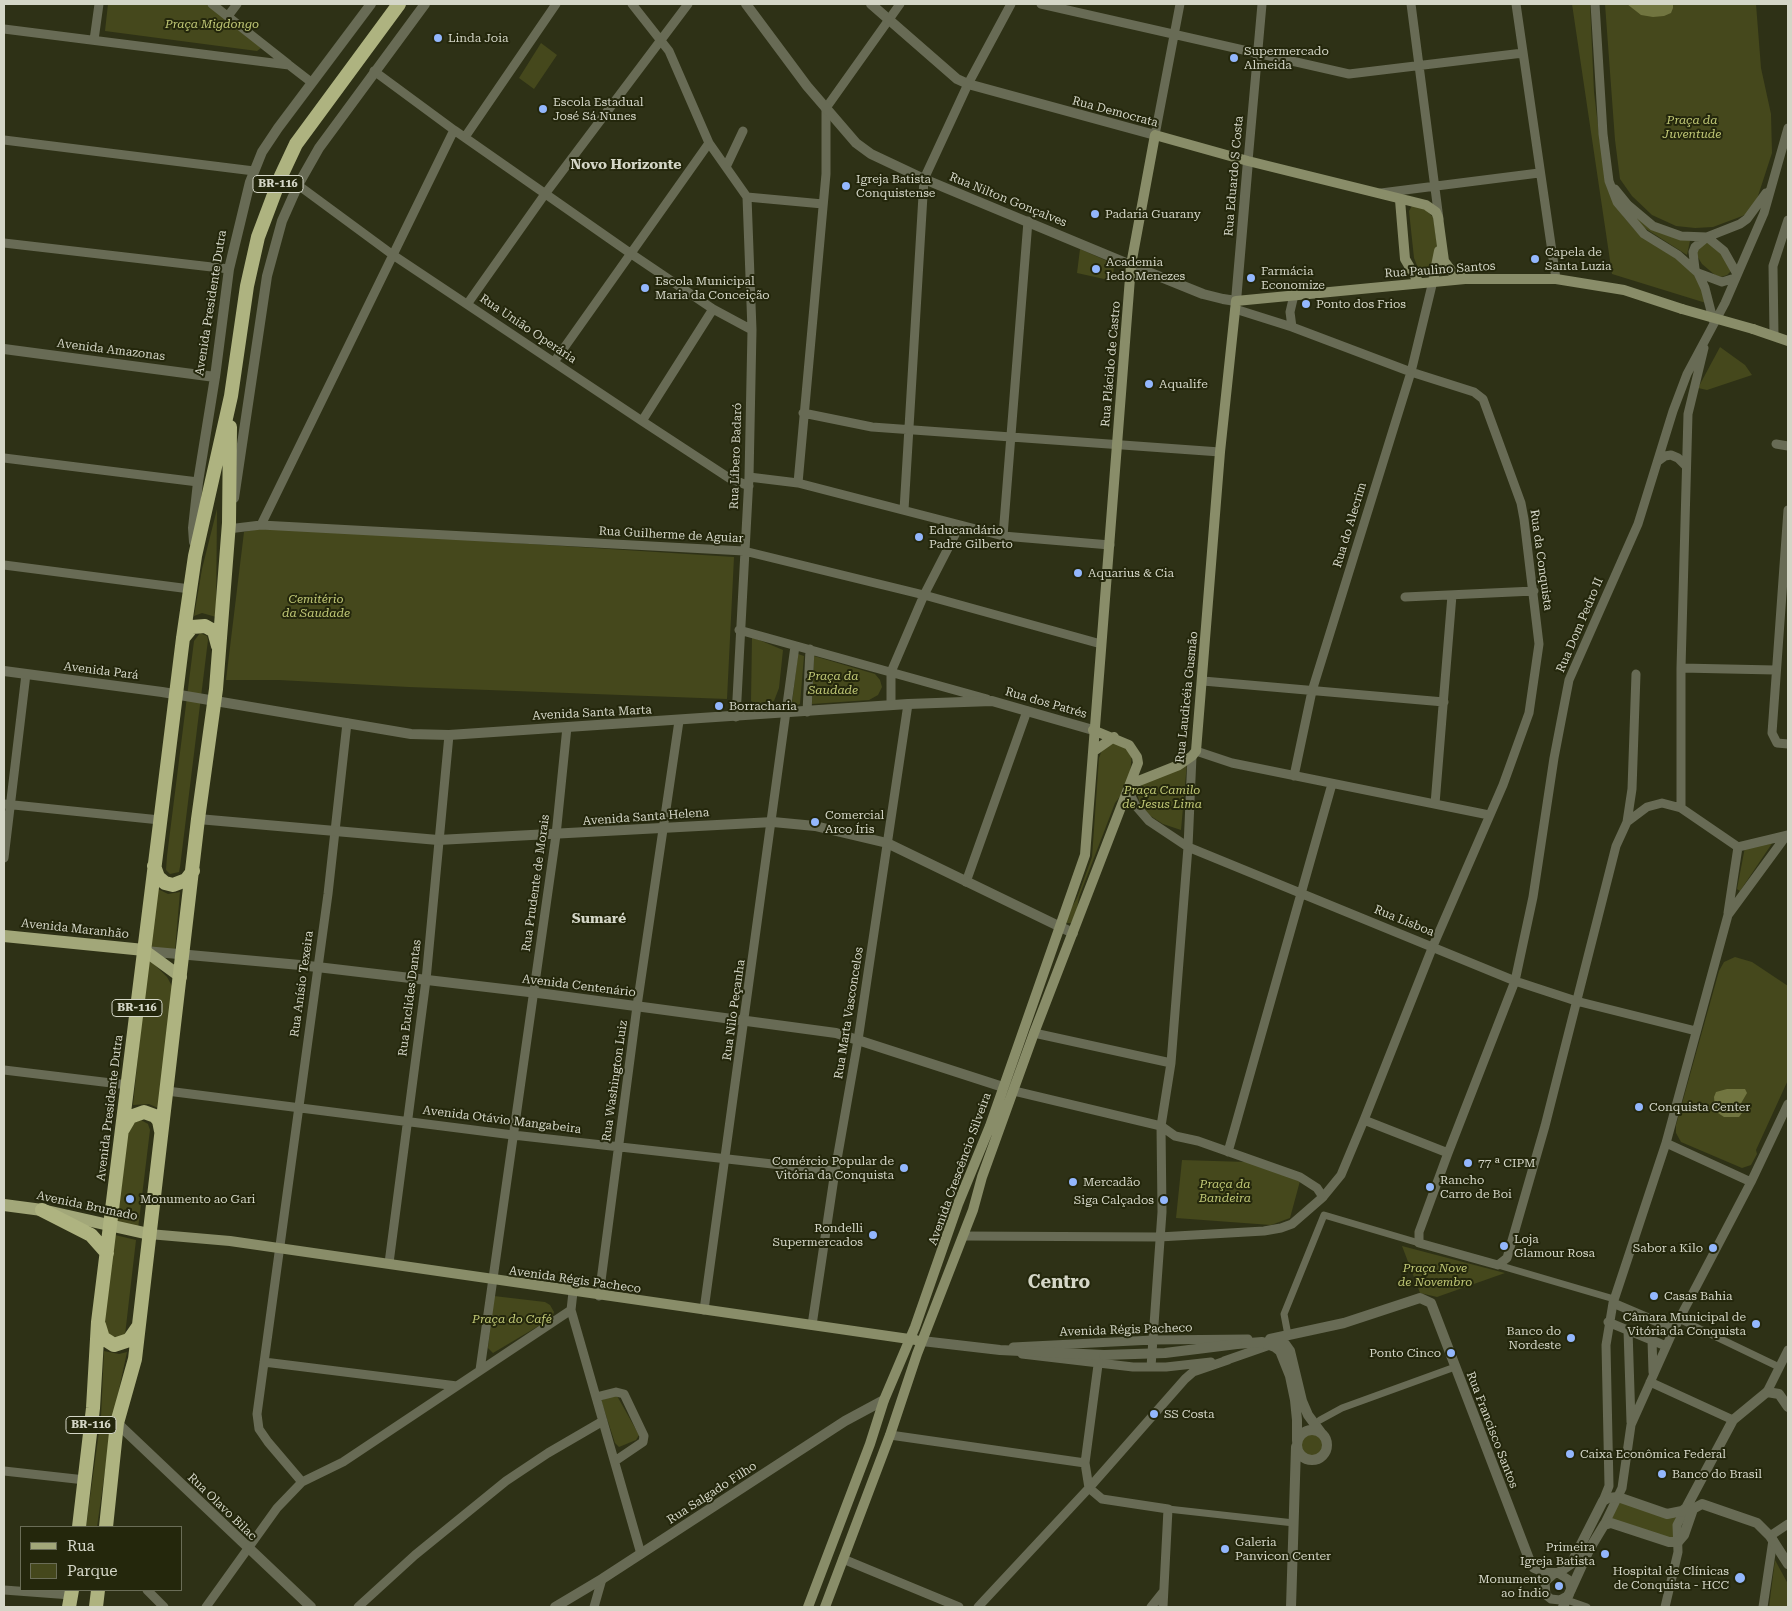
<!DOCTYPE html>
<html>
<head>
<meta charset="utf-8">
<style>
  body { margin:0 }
  #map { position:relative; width:1792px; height:1611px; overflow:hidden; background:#2e3116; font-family:"Roboto Serif",serif }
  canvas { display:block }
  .frame { position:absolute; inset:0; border:5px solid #d4d6c7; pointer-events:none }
  .legend { position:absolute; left:20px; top:1526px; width:162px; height:65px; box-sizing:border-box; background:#24270c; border:1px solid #6a6d57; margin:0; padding:6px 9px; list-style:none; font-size:15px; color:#d4d6c7 }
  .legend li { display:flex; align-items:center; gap:10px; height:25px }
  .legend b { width:25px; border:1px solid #6a6d57 }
</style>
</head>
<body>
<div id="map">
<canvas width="1792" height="1611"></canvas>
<div class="frame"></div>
<ul class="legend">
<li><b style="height:6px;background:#a2a779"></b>Rua</li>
<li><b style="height:14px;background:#45481c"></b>Parque</li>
</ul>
</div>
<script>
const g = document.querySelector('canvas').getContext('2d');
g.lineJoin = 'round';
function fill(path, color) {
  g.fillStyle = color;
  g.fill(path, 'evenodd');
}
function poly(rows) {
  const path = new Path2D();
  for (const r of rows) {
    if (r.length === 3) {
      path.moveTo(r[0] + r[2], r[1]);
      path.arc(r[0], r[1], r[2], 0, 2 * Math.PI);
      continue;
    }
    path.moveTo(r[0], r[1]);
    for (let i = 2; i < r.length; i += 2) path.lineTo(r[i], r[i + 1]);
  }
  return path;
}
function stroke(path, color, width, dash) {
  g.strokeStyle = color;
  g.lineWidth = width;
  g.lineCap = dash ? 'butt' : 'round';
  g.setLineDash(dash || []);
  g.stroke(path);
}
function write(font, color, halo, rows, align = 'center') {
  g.font = font + ' "Roboto Serif",serif';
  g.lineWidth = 4;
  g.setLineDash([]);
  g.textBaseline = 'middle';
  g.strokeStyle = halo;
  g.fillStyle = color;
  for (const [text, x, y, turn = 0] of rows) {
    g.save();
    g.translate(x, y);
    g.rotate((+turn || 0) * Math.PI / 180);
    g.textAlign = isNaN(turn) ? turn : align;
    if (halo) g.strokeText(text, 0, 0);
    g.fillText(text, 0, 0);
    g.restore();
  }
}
fill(poly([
  [108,4,220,4,261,48,257,51,105,31],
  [1572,4,1590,4,1594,92,1600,142,1623,216,1634,229,1678,258,1699,280,1706,303,1612,274],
  [1605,4,1756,4,1761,68,1771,114,1772,153,1756,202,1745,215,1713,227,1695,228,1676,226,1652,215,1632,196,1620,179,1615,140],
  [541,43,557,55,534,89,519,78],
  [1413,204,1425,209,1433,217,1437,244,1435,266,1432,274,1426,277,1420,273,1414,258,1409,211],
  [1624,204,1636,216,1690,241,1687,255,1643,227],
  [1709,241,1720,248,1732,270,1727,275,1721,277,1715,275,1702,264,1696,254,1697,246],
  [1080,249,1114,264,1113,281,1077,273],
  [1720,347,1745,365,1752,375,1707,390,1698,388],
  [217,509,216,617,202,613,194,616,202,569],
  [267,527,734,557,727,699,409,687,279,680,226,680,244,532],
  [200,633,207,636,208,640,180,867,179,872,170,874,166,870,167,856,194,641],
  [752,637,783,650,779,688,774,701,759,705,751,701],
  [798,654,804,656,800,704,797,705,792,703],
  [814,656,875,674,880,680,882,687,878,695,869,700,812,704],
  [1113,742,1120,742,1132,753,1129,784,1115,803,1079,897,1076,914,1071,923,1067,923,1066,917,1077,898,1092,857,1099,758,1102,750],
  [1187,763,1181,830,1163,824,1149,815,1141,807,1137,793,1144,782],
  [1773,842,1740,891,1737,889,1745,847],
  [158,889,168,894,180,892,175,951,151,948],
  [1735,957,1752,962,1788,986,1788,1080,1756,1150,1757,1154,1751,1165,1742,1168,1681,1142,1676,1133,1676,1125,1719,971,1724,962],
  [148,958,167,977,173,988,158,1108,149,1104,133,1105],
  [141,1120,148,1124,150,1130,138,1229,117,1223,128,1130,132,1123],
  [1182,1160,1247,1162,1300,1181,1290,1218,1271,1225,1176,1218],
  [115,1235,136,1240,125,1335,113,1340,103,1328],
  [1402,1246,1505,1273,1437,1297,1420,1293],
  [494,1296,545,1302,550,1305,554,1312,552,1318,493,1353,488,1348],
  [104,1351,119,1354,127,1352,112,1422,97,1527,86,1527,101,1417],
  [616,1394,639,1435,636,1440,619,1447,615,1443,602,1403,602,1400],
  [1312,1445,15],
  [1620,1500,1682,1513,1677,1541,1609,1521],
  [1775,1560,1788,1584,1788,1607,1769,1607]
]), '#45481c');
fill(poly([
  [1627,4,1673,4,1673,8,1671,13,1664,16,1653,17,1641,15],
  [1727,1089,1745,1089,1747,1093,1740,1105,1742,1113,1739,1117,1724,1117,1718,1113,1715,1107,1714,1097,1716,1092]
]), '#717540');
stroke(poly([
  [1498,1265,1614,1299],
  [1679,1319,1779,1367],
  [1288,1335,1284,1314,1324,1215,1419,1243],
  [1320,1420,1342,1408,1455,1367],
  [1168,1509,1294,1523],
  [1567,1600,1587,1607]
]), '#686b55', 7);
stroke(poly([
  [212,4,288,64],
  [632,4,669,51,709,143,747,197,752,330,749,477,736,717],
  [1041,4,1349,74,1523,53],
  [1411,4,1439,219],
  [1516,4,1556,279],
  [1595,4,1603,134,1609,181,1617,202,1644,234,1678,255,1698,273,1705,288,1714,323],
  [228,16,237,4],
  [4,29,289,65,311,82],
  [94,40,99,4],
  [374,71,454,130,630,253,713,309,752,330],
  [1788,128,1764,213,1725,303,1687,374,1673,411,1638,524,1569,680,1554,758,1533,897,1515,981,1448,1153,1419,1232,1419,1243,1498,1265,1507,1258,1545,1126,1616,846,1627,822,1647,807,1662,803,1681,808,1738,847,1788,835],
  [1155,135,1180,4],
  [465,137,556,4],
  [4,140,254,171],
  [1248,161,1262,4],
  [726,167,743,131],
  [298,185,393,255,642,421,729,478,749,486],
  [1615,189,1628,205,1653,226,1681,236,1707,237,1724,251,1737,274],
  [1381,193,1539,173],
  [747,197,823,204],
  [4,243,229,269],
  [1695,269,1693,252,1695,247,1707,237,1740,224,1747,219,1766,193],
  [1698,273,1722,282,1735,278],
  [468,303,545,194,688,4],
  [1292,327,1290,312,1294,295],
  [1774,336,1773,266,1788,220],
  [554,362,709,143],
  [803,413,872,427,1220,452],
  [642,421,713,309],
  [1776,444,1788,446],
  [4,458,198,482],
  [1658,461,1665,456,1671,455,1678,458,1686,466],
  [749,477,798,483,1003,536,1110,545],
  [798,483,826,174,826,108,900,4],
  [904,510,924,179,968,84,1011,4],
  [1788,510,1772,733,1777,743,1788,744],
  [261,525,454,130],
  [228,529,261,525,744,551,924,595,1101,644],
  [1003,536,1028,221],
  [4,565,190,589],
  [1405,597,1534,591],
  [739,630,987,699],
  [1681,668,1775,670],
  [1203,681,1444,702],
  [891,705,891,672,924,595,960,525],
  [807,712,810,649],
  [1196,751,1232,763,1489,815],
  [1294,776,1312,691,1411,372,1433,281],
  [1128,790,1136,806,1149,821,1188,847,1515,981,1576,1001,1696,1031],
  [4,804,160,820],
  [1435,804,1452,595],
  [1681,808,1681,668,1688,414,1704,348],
  [1627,822,1632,789,1636,674],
  [4,858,26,674],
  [966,882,1027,711],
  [1728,913,1738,847],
  [1034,1033,1171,1063],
  [4,1070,128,1085],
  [167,1091,513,1135,835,1171],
  [1014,1091,1161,1126,1175,1136,1198,1141,1300,1177,1317,1188,1323,1197],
  [1364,1120,1448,1153],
  [1666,1143,1751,1182],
  [1228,1152,1332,784],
  [963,1236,1159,1237,1264,1231,1281,1228,1292,1224,1323,1197,1341,1175,1364,1120,1433,946,1503,785,1529,713,1539,644,1524,519,1521,503,1483,399,1474,392,1411,372,1292,327,1235,309],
  [389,1263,426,980,449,735],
  [573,1292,571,1310,641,1554],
  [599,1296,637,1006,679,721],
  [1613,1303,1674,1329],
  [704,1310,795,646],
  [1608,1322,1666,1346],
  [812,1325,835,1171,858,1040,908,704],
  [1628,1330,1631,1422],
  [1652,1340,1653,1372],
  [1013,1347,1153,1340,1248,1339],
  [1022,1354,1133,1367,1166,1367,1211,1362],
  [1224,1361,1270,1345],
  [264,1362,457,1386],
  [1098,1365,1085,1463,1089,1488,1102,1499,1168,1509,1163,1607],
  [1151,1367,1162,1212,1161,1126,1171,1063,1188,847,1192,756],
  [480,1370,556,835,567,727],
  [1650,1382,1733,1420],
  [1767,1392,1788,1350],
  [596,1397,616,1392,624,1394,644,1436,643,1442,615,1461],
  [890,1435,1085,1463],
  [4,1471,85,1480],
  [302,1482,268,1442,259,1429,257,1414,328,894,347,723],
  [1603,1501,1609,1486,1606,1345,1613,1303,1666,1143,1728,915,1786,836],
  [1603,1527,1622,1488,1631,1425,1674,1329,1751,1182,1788,1104],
  [1770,1536,1788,1524],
  [843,1559,959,1607],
  [1558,1573,1569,1580,1571,1590],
  [1554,1574,1545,1582,1546,1595,1551,1599,1560,1600,1569,1595],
  [4,1590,71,1595],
  [147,1590,164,1607],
  [206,1607,277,1508,302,1482,343,1462,571,1310],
  [358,1607,415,1555,506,1481,548,1453,603,1421],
  [594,1607,602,1579],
  [978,1607,1089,1488,1185,1379,1193,1372,1228,1360],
  [1151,1607,1163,1592],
  [1665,1607,1678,1552,1677,1525,1686,1508],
  [1763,1607,1773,1540]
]), '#686b55', 9);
stroke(poly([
  [746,4,807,86,856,143,871,154,924,179,1131,265,1203,294,1223,299,1236,301,1248,161],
  [871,4,957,79,968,84,1155,135],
  [4,349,215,377],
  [234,498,267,276,282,221,298,185,319,148,425,4],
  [194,542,193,528,198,482,215,377,229,269,250,182,262,152,278,128,371,4],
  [4,671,162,692,411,734,449,735,908,704,992,701,1093,730],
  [198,819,438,840,773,822,815,826,887,843,1073,933],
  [145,951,300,965,546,994,836,1033,1003,1087],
  [1270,1339,1344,1323,1420,1298,1431,1303,1529,1559,1534,1568,1546,1573,1558,1573,1571,1564,1603,1501,1608,1498,1618,1497,1667,1514,1682,1511,1686,1508,1733,1420,1767,1392,1779,1394,1788,1407],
  [1272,1339,1285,1344,1290,1351,1302,1401,1308,1415,1322,1434],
  [922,1341,1000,1350,1104,1355],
  [1237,1344,1262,1342,1275,1347,1280,1351,1290,1376,1295,1400,1297,1420,1297,1441],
  [117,1423,311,1607],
  [1312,1445,15],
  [555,1607,602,1579,845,1421,884,1400],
  [1291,1607,1296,1447],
  [1563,1607,1589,1550,1604,1525,1611,1523,1669,1542,1678,1542,1684,1535,1693,1509,1702,1504,1757,1523,1770,1536,1788,1564]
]), '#686b55', 10);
stroke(poly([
  [1400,200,1405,259,1419,283],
  [1433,281,1439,251],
  [1753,329,1788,341],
  [1094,751,1114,737],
  [1131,784,1179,765,1192,756,1196,751,1220,452,1236,301,1465,279,1556,279,1624,290,1682,309],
  [149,1234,230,1241,916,1340],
  [808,1607,870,1444,884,1400,915,1327,958,1204,990,1126,1085,855,1131,265,1155,135,1248,161,1426,205,1436,212,1438,217,1444,261,1453,273,1465,279],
  [825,1607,890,1435,917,1354,973,1210,982,1177,1034,1033,1138,763,1137,757,1129,745,1093,730]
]), '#898d69', 10);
stroke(poly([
  [4,936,144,950,181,977],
  [4,1205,42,1210,149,1234]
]), '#a2a779', 12);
stroke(poly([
  [183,638,192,627,205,626,214,631,218,646],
  [154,866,158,877,165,883,173,885,186,880,193,871],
  [123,1129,130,1117,144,1112,155,1116,159,1121,161,1131],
  [42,1210,91,1235,107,1253],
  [99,1325,103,1338,114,1345,129,1340,138,1327],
  [79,1527,93,1408,98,1322,183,638,195,556,231,396,247,286,258,237,281,176,296,144,399,4],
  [106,1527,117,1423,135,1359,198,819,216,689,229,523,230,427],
  [69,1607,72,1590],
  [96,1607,98,1590]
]), '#aeb380', 14);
stroke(poly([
  [1104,1355,1165,1353,1237,1344]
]), '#686b55', 10);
stroke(poly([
  [1682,309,1753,329]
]), '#898d69', 10);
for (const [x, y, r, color] of [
  [438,38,5,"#93b7fd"],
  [1234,58,5,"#93b7fd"],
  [543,109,5,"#93b7fd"],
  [846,186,5,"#93b7fd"],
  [1095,214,5,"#93b7fd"],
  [1535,259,5,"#93b7fd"],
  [1096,269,5,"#93b7fd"],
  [1251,278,5,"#93b7fd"],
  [645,288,5,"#93b7fd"],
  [1306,304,5,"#93b7fd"],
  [1149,384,5,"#93b7fd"],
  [919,537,5,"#93b7fd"],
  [1078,573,5,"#93b7fd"],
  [719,706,5,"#93b7fd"],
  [815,822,5,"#93b7fd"],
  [1639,1107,5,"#93b7fd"],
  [1468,1163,5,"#93b7fd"],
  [904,1168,5,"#93b7fd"],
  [1073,1182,5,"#93b7fd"],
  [1430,1187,5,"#93b7fd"],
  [130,1199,5,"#93b7fd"],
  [1164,1200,5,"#93b7fd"],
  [873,1235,5,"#93b7fd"],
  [1504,1246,5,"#93b7fd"],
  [1713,1248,5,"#93b7fd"],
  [1654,1296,5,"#93b7fd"],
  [1756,1324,5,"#93b7fd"],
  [1571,1338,5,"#93b7fd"],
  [1451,1353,5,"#93b7fd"],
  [1154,1414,5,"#93b7fd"],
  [1570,1454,5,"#93b7fd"],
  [1662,1474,5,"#93b7fd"],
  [1225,1549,5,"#93b7fd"],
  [1605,1554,5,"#93b7fd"],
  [1740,1578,6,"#93b7fd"],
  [1559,1586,5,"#93b7fd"]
]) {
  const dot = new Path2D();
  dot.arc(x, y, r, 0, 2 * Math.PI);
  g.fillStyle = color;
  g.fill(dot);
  stroke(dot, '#24270c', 2);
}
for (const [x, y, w] of [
  [278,184,50],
  [137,1008,50],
  [91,1425,50]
]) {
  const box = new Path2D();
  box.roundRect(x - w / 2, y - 8.5, w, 17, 4);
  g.fillStyle = '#24270c';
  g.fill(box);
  stroke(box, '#d4d6c7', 1);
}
write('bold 11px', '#d4d6c7', null, [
  ["BR-116",278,184],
  ["BR-116",137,1008],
  ["BR-116",91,1425]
]);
write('italic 12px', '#c0c876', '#24270c', [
  ["Praça Migdongo",212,24],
  ["Praça da",1692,120],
  ["Juventude",1692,134],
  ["Cemitério",316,599],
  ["da Saudade",316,613],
  ["Praça da",833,676],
  ["Saudade",833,690],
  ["Praça Camilo",1162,790],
  ["de Jesus Lima",1162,804],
  ["Praça da",1225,1184],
  ["Bandeira",1225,1198],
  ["Praça Nove",1435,1268],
  ["de Novembro",1435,1282],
  ["Praça do Café",512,1319]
]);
write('12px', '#d4d6c7', '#24270c', [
  ["Linda Joia",448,38],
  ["Supermercado",1244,51],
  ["Almeida",1244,65],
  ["Escola Estadual",553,102],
  ["José Sá Nunes",553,116],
  ["Igreja Batista",856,179],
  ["Conquistense",856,193],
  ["Padaria Guarany",1105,214],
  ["Capela de",1545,252],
  ["Santa Luzia",1545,266],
  ["Academia",1106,262],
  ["Iedo Menezes",1106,276],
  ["Farmácia",1261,271],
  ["Economize",1261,285],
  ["Escola Municipal",655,281],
  ["Maria da Conceição",655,295],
  ["Ponto dos Frios",1316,304],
  ["Aqualife",1159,384],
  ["Educandário",929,530],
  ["Padre Gilberto",929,544],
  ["Aquarius & Cia",1088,573],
  ["Borracharia",729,706],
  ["Comercial",825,815],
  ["Arco Íris",825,829],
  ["Conquista Center",1649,1107],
  ["Comércio Popular de",894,1161,"right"],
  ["Vitória da Conquista",894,1175,"right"],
  ["77 ª CIPM",1478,1163],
  ["Rancho",1440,1180],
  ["Carro de Boi",1440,1194],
  ["Mercadão",1083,1182],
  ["Monumento ao Gari",140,1199],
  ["Siga Calçados",1154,1200,"right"],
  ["Rondelli",863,1228,"right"],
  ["Supermercados",863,1242,"right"],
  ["Loja",1514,1239],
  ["Glamour Rosa",1514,1253],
  ["Sabor a Kilo",1703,1248,"right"],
  ["Casas Bahia",1664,1296],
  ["Câmara Municipal de",1746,1317,"right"],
  ["Vitória da Conquista",1746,1331,"right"],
  ["Banco do",1561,1331,"right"],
  ["Nordeste",1561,1345,"right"],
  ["Ponto Cinco",1441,1353,"right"],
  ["SS Costa",1164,1414],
  ["Caixa Econômica Federal",1580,1454],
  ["Banco do Brasil",1672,1474],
  ["Galeria",1235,1542],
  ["Panvicon Center",1235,1556],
  ["Primeira",1595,1547,"right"],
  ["Igreja Batista",1595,1561,"right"],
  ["Hospital de Clínicas",1729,1571,"right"],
  ["de Conquista - HCC",1729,1585,"right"],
  ["Monumento",1549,1579,"right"],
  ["ao Índio",1549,1593,"right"]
], 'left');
write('12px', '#d4d6c7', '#24270c', [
  ["Rua Democrata",1115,112,15],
  ["Rua Eduardo S Costa",1234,176,-85],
  ["Rua Nilton Gonçalves",1008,200,22],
  ["Rua Paulino Santos",1440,270,-4],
  ["Avenida Presidente Dutra",211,303,-81],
  ["Rua União Operária",528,329,34],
  ["Avenida Amazonas",111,350,7],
  ["Rua Plácido de Castro",1111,364,-85],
  ["Rua Líbero Badaró",736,456,-88],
  ["Rua do Alecrim",1350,525,-73],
  ["Rua Guilherme de Aguiar",671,535,3],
  ["Rua da Conquista",1541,560,82],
  ["Rua Dom Pedro II",1580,625,-67],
  ["Avenida Pará",101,671,7],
  ["Rua Laudicéia Gusmão",1187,697,-84],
  ["Rua dos Patrés",1046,703,16],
  ["Avenida Santa Marta",592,713,-3],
  ["Avenida Santa Helena",646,817,-4],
  ["Rua Prudente de Morais",536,883,-82],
  ["Rua Lisboa",1404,921,22],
  ["Avenida Maranhão",75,929,6],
  ["Rua Anísio Texeira",302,984,-82],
  ["Avenida Centenário",579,986,7],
  ["Rua Euclides Dantas",410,998,-83],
  ["Rua Nilo Peçanha",734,1010,-82],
  ["Rua Marta Vasconcelos",849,1013,-81],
  ["Rua Washington Luiz",615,1081,-82],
  ["Avenida Presidente Dutra",110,1108,-83],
  ["Avenida Otávio Mangabeira",502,1120,7],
  ["Avenida Crescêncio Silveira",960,1169,-70],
  ["Avenida Brumado",87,1206,12],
  ["Avenida Régis Pacheco",575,1280,8],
  ["Avenida Régis Pacheco",1126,1330,-2],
  ["Rua Francisco Santos",1492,1430,69],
  ["Rua Salgado Filho",712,1493,-33],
  ["Rua Olavo Bilac",222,1507,44]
]);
write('bold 14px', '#d4d6c7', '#24270c', [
  ["Novo Horizonte",626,165],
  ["Sumaré",599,919]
]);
write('bold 18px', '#d4d6c7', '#24270c', [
  ["Centro",1059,1283]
]);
</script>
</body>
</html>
